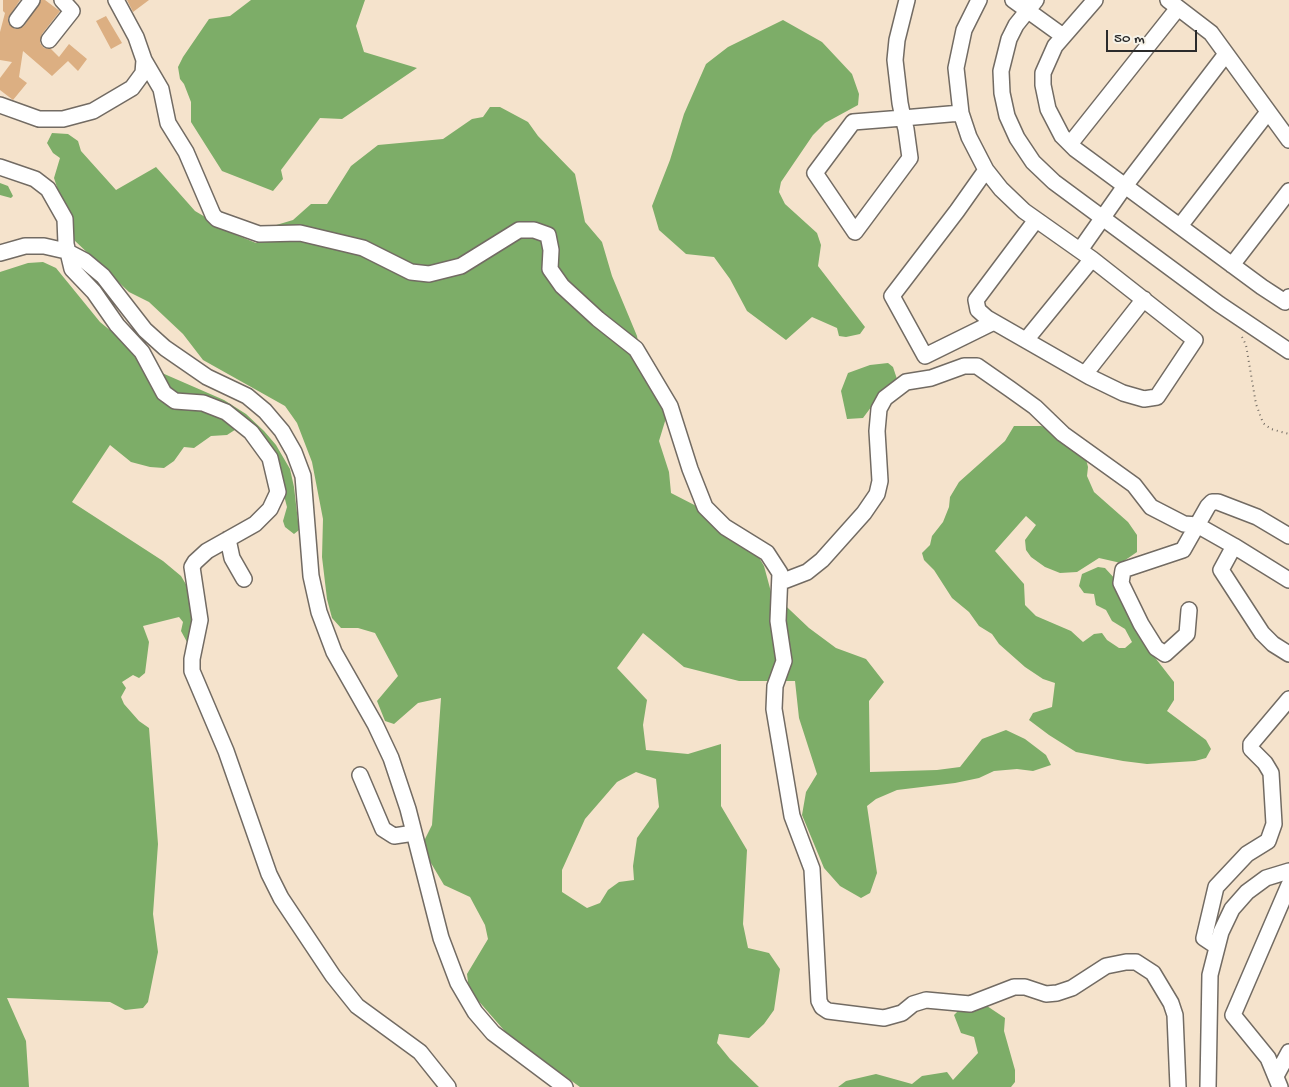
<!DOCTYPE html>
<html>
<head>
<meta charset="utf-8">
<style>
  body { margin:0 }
  #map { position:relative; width:1289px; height:1087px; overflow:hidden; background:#f5e3cc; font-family:"Gochi Hand",sans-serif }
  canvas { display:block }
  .scale { position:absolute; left:1106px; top:30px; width:91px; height:22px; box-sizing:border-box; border:2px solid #2b2b2b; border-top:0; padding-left:6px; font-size:15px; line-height:18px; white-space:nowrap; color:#2b2b2b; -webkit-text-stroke:4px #f7f3e8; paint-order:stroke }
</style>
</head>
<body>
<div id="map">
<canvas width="1289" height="1087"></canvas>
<div class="scale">50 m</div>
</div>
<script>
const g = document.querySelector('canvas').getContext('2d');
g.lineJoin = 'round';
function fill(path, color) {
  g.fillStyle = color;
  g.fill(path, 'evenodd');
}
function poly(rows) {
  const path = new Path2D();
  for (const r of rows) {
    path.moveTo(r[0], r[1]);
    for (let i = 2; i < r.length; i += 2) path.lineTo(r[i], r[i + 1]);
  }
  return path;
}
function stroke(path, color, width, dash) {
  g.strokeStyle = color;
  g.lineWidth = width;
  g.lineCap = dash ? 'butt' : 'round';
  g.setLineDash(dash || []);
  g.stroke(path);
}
fill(poly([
  [251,0,365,0,356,26,364,52,417,68,342,119,320,118,281,170,283,179,273,191,222,171,191,122,191,102,184,84,180,79,178,67,183,57,209,19,230,16],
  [783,20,822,42,852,74,859,94,858,105,825,123,813,135,781,182,779,192,785,204,817,233,821,245,818,266,865,327,860,334,846,337,839,336,837,328,812,317,786,340,747,311,730,279,714,257,686,254,659,230,652,206,670,160,684,114,706,64,728,47],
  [490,107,500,107,528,122,538,136,575,174,585,222,602,242,612,276,637,336,643,370,661,399,666,418,659,441,669,472,671,493,743,530,764,566,771,592,809,628,836,648,866,659,884,682,869,701,870,772,937,770,960,767,982,739,1006,730,1025,739,1046,755,1051,765,1033,771,1017,769,994,771,979,778,955,783,897,790,876,799,867,806,877,873,870,893,861,898,840,886,824,868,802,815,806,792,817,774,799,718,795,681,739,681,684,667,643,633,617,668,647,700,643,725,646,750,688,754,721,744,721,806,747,850,743,924,748,948,769,953,780,969,774,1010,764,1024,749,1038,719,1034,717,1043,730,1059,759,1087,580,1087,509,1036,469,990,467,974,488,939,485,925,470,897,444,885,428,858,424,841,432,825,441,698,418,703,394,724,385,721,377,701,398,676,375,633,358,628,341,628,332,618,327,599,322,557,323,519,312,462,297,423,285,406,203,360,183,334,149,302,129,292,74,240,54,178,60,158,53,153,47,143,52,133,68,134,78,141,81,151,116,190,156,167,195,211,234,234,256,243,263,240,273,226,293,220,311,204,327,204,351,166,378,145,443,139,472,119,483,117],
  [636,772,656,779,659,807,637,838,633,866,634,880,619,882,608,890,600,903,587,908,562,892,562,870,585,819,617,782],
  [0,183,8,186,13,196,11,198,0,195],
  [43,262,56,268,100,322,162,373,224,400,246,414,264,431,276,445,290,469,294,487,299,530,294,534,285,527,283,521,287,507,281,484,244,424,227,435,211,436,194,448,184,447,174,461,164,468,150,467,131,462,110,445,72,502,163,561,181,576,194,598,194,643,187,642,181,631,183,622,179,617,143,626,149,642,145,673,139,678,133,675,122,682,126,688,121,697,124,704,139,721,149,728,158,844,153,914,158,952,148,1002,143,1008,125,1010,110,1002,7,998,26,1041,29,1087,0,1087,0,272,28,263],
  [888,363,893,367,897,379,886,387,863,418,847,419,841,391,848,373,870,365],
  [1014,426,1041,426,1050,429,1086,459,1088,467,1087,476,1094,492,1128,522,1137,535,1137,552,1121,563,1099,558,1077,572,1060,573,1045,567,1031,557,1026,550,1025,540,1036,525,1026,516,995,551,1024,584,1025,605,1036,616,1071,631,1083,642,1094,634,1102,633,1107,640,1119,648,1125,648,1132,642,1125,629,1112,621,1106,610,1096,605,1094,594,1084,593,1079,586,1082,574,1098,567,1105,568,1116,580,1139,637,1174,682,1174,700,1167,711,1206,740,1211,749,1206,758,1195,761,1147,764,1123,761,1076,752,1049,735,1029,720,1033,713,1052,707,1055,683,1043,679,1025,667,999,644,992,634,979,626,969,612,952,598,934,570,924,560,922,553,930,545,932,536,943,522,949,507,950,497,959,482,1005,441],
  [987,1006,1005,1018,1004,1031,1015,1070,1015,1082,1011,1087,838,1087,846,1081,876,1074,912,1084,922,1076,947,1072,953,1080,978,1053,974,1037,961,1033,954,1015,959,1010]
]), '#7dad68');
fill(poly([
  [3,0,20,0,8,18,9,24,15,29,24,26,41,0,45,0,57,9,60,11,42,34,40,43,44,48,51,49,59,57,69,44,87,59,78,71,68,61,52,76,23,51,19,77,27,83,13,100,0,90,0,78,12,62,0,60,0,32,5,13,3,11],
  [127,0,149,0,133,12],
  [106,16,122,43,111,49,96,21]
]), '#dcaf82');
const minor = poly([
  [907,0,897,40,895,60,900,103,903,118,906,129,910,158,855,232,815,173,853,122,903,118,961,113],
  [979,0,964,30,956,68,961,113,969,137,986,170,1001,189,1024,211,1092,259,1195,340,1157,397,1144,399,1123,393,1090,377,987,318,978,310,976,300,1036,220],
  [1013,0,1063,36],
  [1036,0,1016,25,1009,39,1001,71,1002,93,1007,116,1017,138,1033,162,1054,182,1219,304,1289,351],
  [1095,0,1055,46,1043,73,1043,85,1048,109,1062,136,1075,149,1262,287,1285,302,1289,297],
  [1168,0,1211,33,1289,140],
  [17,20,32,0],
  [49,40,72,11,62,0],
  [144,60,161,89,168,123,186,152,213,215,217,219,259,234,300,233,363,248,411,272,429,274,461,266,519,230,534,230,548,235,551,250,550,269,562,286,598,319,636,349,670,406,690,469,705,507,725,527,767,553,780,573,778,621,784,661,775,686,774,709,792,816,812,869,819,1001,822,1007,828,1011,884,1018,902,1013,913,1004,926,1000,970,1004,1014,987,1025,987,1046,994,1057,993,1072,988,1106,966,1126,962,1136,962,1153,973,1171,1003,1175,1015,1178,1087],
  [0,105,39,119,63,119,93,111,132,88,143,73,144,60,136,37,116,0],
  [1070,144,1178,8],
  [0,167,35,179,48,189,65,219,66,244,72,269,94,292,117,325,142,352,164,393,175,401,203,403,226,412,251,432,270,458,278,492,270,509,255,524,207,551,195,562,192,567,200,620,192,659,192,671,226,751,269,874,281,898,333,976,357,1006,420,1052,448,1087],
  [986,170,957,211,892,296,925,356,994,322],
  [1180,226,1268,112],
  [1080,250,1125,186,1226,54],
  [0,253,25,246,44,246,66,251,85,261,103,276,145,330,165,348,207,377,247,396,265,411,282,431,294,452,303,476,311,576,319,612,334,652,375,724,391,758,408,809,441,938,458,983,475,1012,493,1033,565,1087],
  [1232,265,1289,191],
  [1026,340,1092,259],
  [1085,374,1144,299],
  [228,539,232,558,244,579],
  [1289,580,1234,546,1221,570,1262,633,1273,644,1289,654],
  [781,582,807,572,822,560,864,513,877,494,880,481,877,431,879,409,885,398,906,382,931,378,964,366,977,366,1010,389,1035,407,1063,434,1134,485,1151,507,1184,524,1197,525,1234,546],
  [1189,610,1187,634,1165,654,1156,648,1141,624,1121,583,1123,570,1183,550,1208,506,1212,502,1218,502,1257,517,1289,536],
  [360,775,383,829,394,836,414,833],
  [1216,946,1204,938,1216,887,1247,854,1268,841,1274,824,1271,773,1265,763,1251,749,1251,744,1289,699],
  [1276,1076,1289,1052],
  [1208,1087,1210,975,1221,932,1232,909,1247,892,1266,878,1289,871],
  [1280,1087,1268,1058,1233,1015,1289,885]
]);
stroke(minor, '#726b63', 18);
stroke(poly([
  [1242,337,1246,345,1256,404,1263,423,1271,429,1289,434]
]), '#726b63', 2, [1, 4]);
stroke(minor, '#fff', 15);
</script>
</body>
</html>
